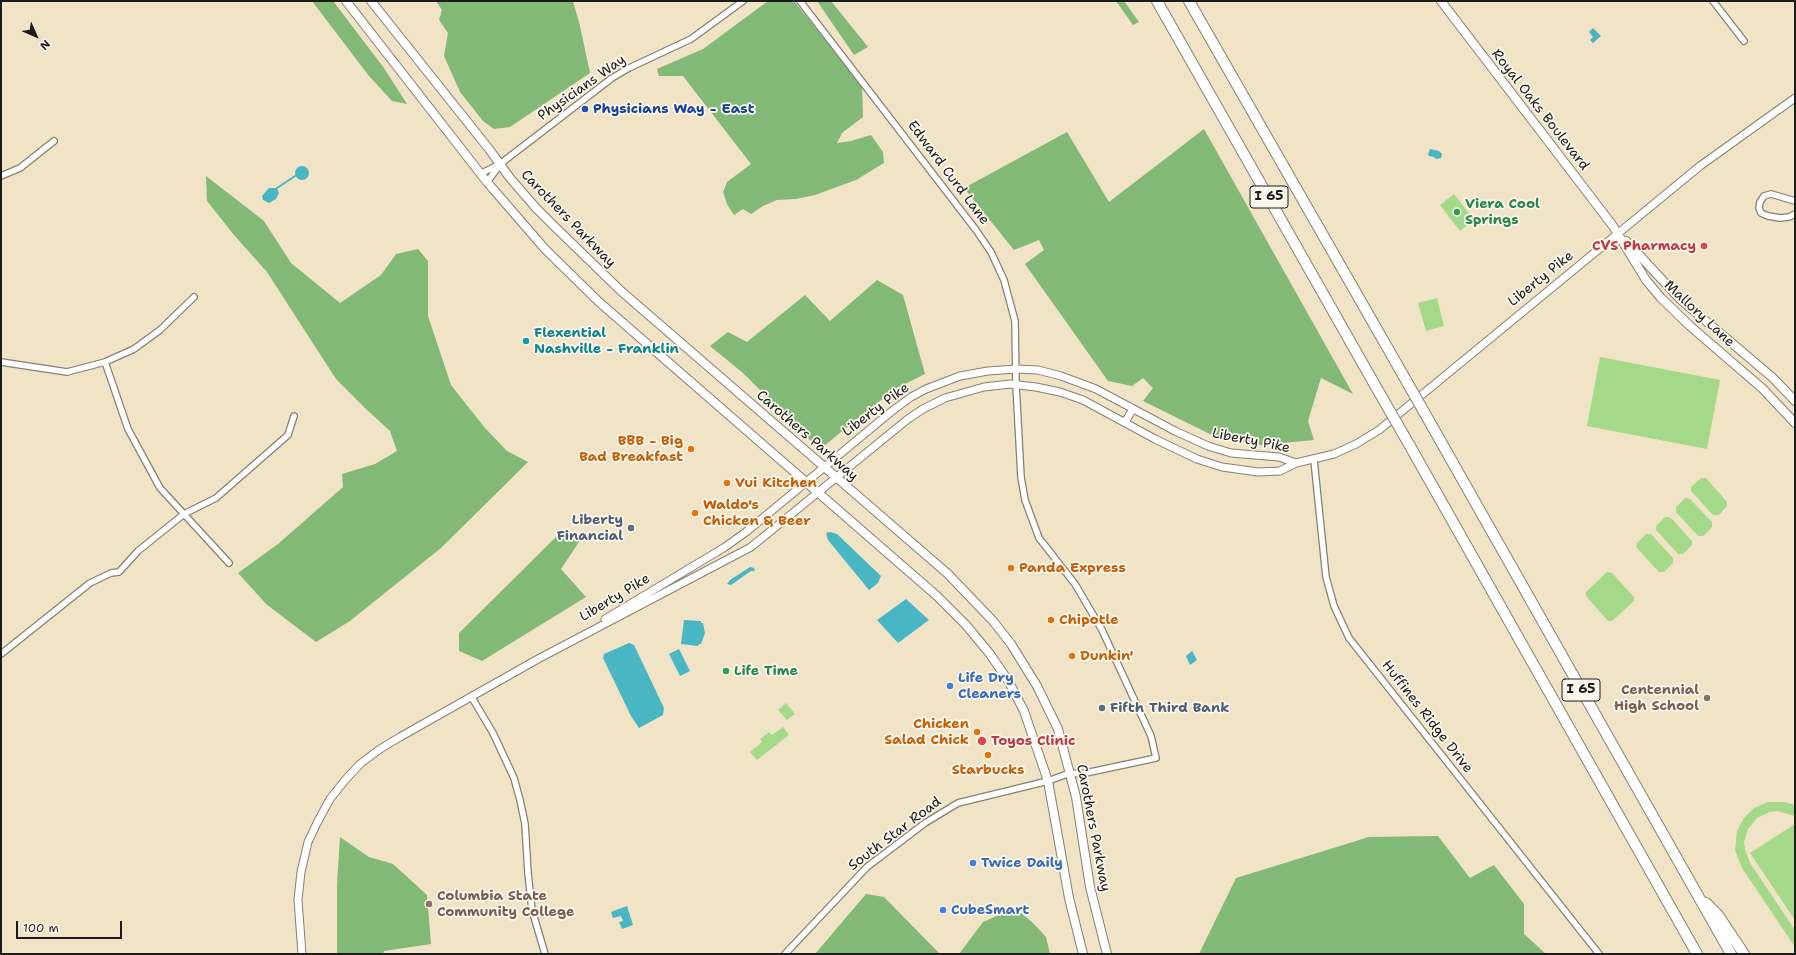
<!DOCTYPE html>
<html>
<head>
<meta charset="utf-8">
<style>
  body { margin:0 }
  #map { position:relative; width:1796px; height:955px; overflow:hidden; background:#f1e3c6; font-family:"Shantell Sans",sans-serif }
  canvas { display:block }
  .frame { position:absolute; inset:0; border:2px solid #1c1c1c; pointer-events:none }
  .north { position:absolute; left:16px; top:16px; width:40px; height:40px; -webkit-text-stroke:3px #fbf7ec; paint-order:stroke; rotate:135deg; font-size:11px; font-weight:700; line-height:16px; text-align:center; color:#1c1c1c }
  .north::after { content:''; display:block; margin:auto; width:14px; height:18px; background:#1c1c1c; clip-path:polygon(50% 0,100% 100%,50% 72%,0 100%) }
  .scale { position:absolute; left:16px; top:921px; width:106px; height:18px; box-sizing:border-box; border:2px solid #1c1c1c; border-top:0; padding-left:5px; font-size:12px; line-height:14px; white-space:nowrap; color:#1c1c1c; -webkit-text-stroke:3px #fbf7ec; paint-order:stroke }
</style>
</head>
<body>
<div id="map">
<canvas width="1796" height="955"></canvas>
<div class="frame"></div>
<div class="north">N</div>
<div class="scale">100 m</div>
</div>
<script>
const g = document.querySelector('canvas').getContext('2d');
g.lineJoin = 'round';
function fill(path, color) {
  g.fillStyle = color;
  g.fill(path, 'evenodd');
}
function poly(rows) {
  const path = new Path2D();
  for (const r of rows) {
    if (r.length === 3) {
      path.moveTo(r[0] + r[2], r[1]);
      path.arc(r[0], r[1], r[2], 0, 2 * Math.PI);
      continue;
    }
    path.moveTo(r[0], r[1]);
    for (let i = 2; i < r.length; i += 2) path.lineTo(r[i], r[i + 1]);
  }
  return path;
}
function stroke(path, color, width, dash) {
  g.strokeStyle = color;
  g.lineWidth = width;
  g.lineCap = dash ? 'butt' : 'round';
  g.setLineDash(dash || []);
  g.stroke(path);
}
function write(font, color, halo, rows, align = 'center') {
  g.font = font + ' "Shantell Sans",sans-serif';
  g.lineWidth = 3.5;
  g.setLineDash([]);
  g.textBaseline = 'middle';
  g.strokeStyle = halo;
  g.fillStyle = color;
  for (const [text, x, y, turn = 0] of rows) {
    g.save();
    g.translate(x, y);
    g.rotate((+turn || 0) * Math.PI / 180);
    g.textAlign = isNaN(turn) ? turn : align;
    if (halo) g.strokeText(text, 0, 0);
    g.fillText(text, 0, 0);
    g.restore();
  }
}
fill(poly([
  [1454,194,1474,220,1460,231,1440,205],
  [1437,298,1444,326,1426,331,1418,303],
  [1600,357,1720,380,1707,449,1587,426],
  [1701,478,1706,478,1727,502,1727,506,1719,515,1713,515,1691,491,1691,487],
  [1685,498,1690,499,1712,522,1712,527,1703,536,1698,536,1676,512,1676,507],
  [1665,517,1670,517,1692,541,1692,545,1683,554,1678,554,1656,530,1656,526],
  [1646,534,1651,534,1673,558,1673,563,1664,572,1659,572,1636,547,1637,543],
  [1607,572,1612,573,1634,597,1634,601,1612,621,1608,621,1586,596,1586,592],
  [786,703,795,714,787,720,778,710],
  [783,727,789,735,757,760,750,752,762,742,760,739,769,732,772,735],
  [1768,802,1784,802,1795,805,1795,816,1777,811,1770,812,1757,818,1748,829,1744,842,1745,849,1750,863,1795,930,1795,947,1742,868,1735,850,1737,831,1744,818,1754,808],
  [1795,824,1795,920,1750,853]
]), '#a4d98a');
fill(poly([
  [312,1,333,1,384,68,407,104,392,101,369,76],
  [436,1,573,1,580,26,590,73,510,127,494,129,483,121,460,92,444,56,448,33,439,20,442,10],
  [768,1,794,1,862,86,863,117,842,133,837,143,851,141,871,135,883,152,884,163,856,180,815,195,796,199,777,200,763,206,751,214,743,209,734,215,727,204,723,192,727,182,751,164,683,76,659,76,657,69,703,49],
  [817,1,831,1,868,47,854,55],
  [1116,1,1124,1,1139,22,1133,25],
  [1204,129,1353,394,1321,378,1308,421,1314,440,1261,445,1218,438,1143,401,1153,388,1143,378,1132,386,1108,381,1025,264,1044,250,1039,240,1014,250,964,188,1067,132,1109,202],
  [206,176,264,221,291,263,340,303,381,275,396,254,418,249,428,261,428,316,451,385,485,428,507,451,528,462,441,548,350,621,316,642,266,604,238,573,278,544,343,487,342,474,375,464,397,451,390,431,367,410,336,379,267,272,234,235,207,201],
  [877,280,903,295,925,374,897,388,868,410,824,446,814,444,743,373,710,346,728,332,747,342,805,295,830,321],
  [564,529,581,539,561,569,586,597,482,661,459,651,459,633],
  [1438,836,1470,878,1494,865,1524,904,1524,934,1546,954,1199,954,1236,878,1369,837],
  [340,837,369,857,393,864,427,895,431,944,384,951,383,954,337,954,337,885],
  [866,894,884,897,940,954,815,954],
  [1015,908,1033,923,1046,937,1050,954,959,954,983,922]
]), '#83b976');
fill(poly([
  [1593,28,1601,36,1593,43,1590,40,1593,37,1589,32],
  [1430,149,1439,151,1442,154,1441,158,1436,159,1434,157,1429,156,1428,154],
  [302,173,7],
  [269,188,277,188,279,193,276,199,269,203,263,200,262,196],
  [830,532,837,534,881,576,878,583,869,590,828,540,826,533],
  [750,567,754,568,755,571,751,571,731,585,727,584,730,580],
  [906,599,929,620,898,643,877,620],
  [684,620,701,621,701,623,703,623,705,633,701,644,699,644,698,646,681,644],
  [629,643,634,645,664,708,663,715,639,728,631,716,603,658,604,654],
  [679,649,690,671,680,676,669,654],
  [1192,651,1197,660,1190,665,1186,656],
  [627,906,633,925,622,929,619,922,623,921,621,916,613,918,611,912]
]), '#49b6c4');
stroke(poly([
  [277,188,295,176]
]), '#49b6c4', 2);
const minor = poly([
  [1713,1,1744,41],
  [480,174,500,164,612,78,629,68,691,39,743,1],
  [1,176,20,168,54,141],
  [487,182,499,166],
  [1795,201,1771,194,1764,196,1760,202,1759,208,1761,213,1768,216,1780,218,1789,217,1795,214],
  [1,362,67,372,105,362,134,349,160,330,194,297],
  [105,362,128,429,160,488,229,563],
  [1314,460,1326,577,1334,606,1349,638,1599,954],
  [1,654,90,583,111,573,119,572,138,551,184,514,216,498,288,435,294,416],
  [471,696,493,733,514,778,520,800,525,824,528,873,532,910,545,954],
  [785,954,867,867,925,823,958,803,1048,781,1070,773,1081,774,1156,758,1151,736,1102,630,1075,584,1039,538,1025,500,1021,477,1016,385,1015,321,1004,280,991,252,976,230,800,1]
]);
const tertiary = poly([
  [1125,422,1133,409],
  [605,619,725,547,746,532,892,411,911,397,926,389,960,376,988,371,1017,369,1038,370,1061,376,1096,389,1175,431,1208,446,1231,453,1279,457,1296,463],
  [302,954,298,900,301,872,308,842,318,821,330,799,346,779,360,764,380,749,400,737,538,659,751,547,908,419,923,409,945,398,984,387,1010,384,1036,387,1060,392,1083,400,1155,439,1197,459,1222,467,1258,472,1280,471,1296,463,1334,454,1356,444,1379,430,1700,166,1795,98]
]);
const secondary = poly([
  [346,1,487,182,545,249,599,302,937,596,966,625,990,654,1009,682,1024,711,1048,781,1069,898,1083,954],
  [371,1,489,149,510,178,536,208,555,227,621,291,948,574,993,621,1011,644,1037,686,1058,729,1076,797,1090,887,1107,954],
  [1441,1,1613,226,1646,280,1661,298,1690,326,1763,389,1795,423],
  [1626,241,1680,299,1773,378,1795,401]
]);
const motorway = poly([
  [1157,1,1380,394],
  [1189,1,1403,375],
  [1432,426,1731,954],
  [1410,446,1697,954],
  [1706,903,1718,915,1744,954]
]);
stroke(minor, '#868071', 8);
stroke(tertiary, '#868071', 9);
stroke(secondary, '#868071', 10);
stroke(motorway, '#868071', 12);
stroke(minor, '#fff', 5.5);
stroke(tertiary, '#fff', 7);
stroke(secondary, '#fff', 8);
stroke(motorway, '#fff', 10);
const motorwayBridge = poly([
  [1403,375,1432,426],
  [1380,394,1410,446]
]);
stroke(motorwayBridge, '#868071', 12, []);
stroke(motorwayBridge, '#fff', 10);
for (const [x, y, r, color] of [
  [585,109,4,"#1a4fb4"],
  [1457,212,4,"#2e9e5b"],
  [1704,246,4,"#e0444e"],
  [526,341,4,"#0f9aa8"],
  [691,449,4,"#e8710a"],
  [727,483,4,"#e8710a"],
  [695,513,4,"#e8710a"],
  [631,528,4,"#5c6f8a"],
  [1011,568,4,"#e8710a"],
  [1051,620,4,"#e8710a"],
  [1072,656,4,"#e8710a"],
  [726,671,4,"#2e9e5b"],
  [950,686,4,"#3f7fe0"],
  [1707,698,4,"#8d6e63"],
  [1102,708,4,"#5c6f8a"],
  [977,732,4,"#e8710a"],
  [982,741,5,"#e0444e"],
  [988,755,4,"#e8710a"],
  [973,863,4,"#3f7fe0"],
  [429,904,4,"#8d6e63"],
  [943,910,4,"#3f7fe0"]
]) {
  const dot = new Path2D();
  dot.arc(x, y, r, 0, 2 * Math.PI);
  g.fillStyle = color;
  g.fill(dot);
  stroke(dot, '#fbf7ec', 1.5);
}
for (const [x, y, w] of [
  [1269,197,38],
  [1581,690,38]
]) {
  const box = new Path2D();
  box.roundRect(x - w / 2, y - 11, w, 22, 3);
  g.fillStyle = '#fbf7ec';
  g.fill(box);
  stroke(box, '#1c1c1c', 1);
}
write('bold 13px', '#1c1c1c', null, [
  ["I 65",1269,197],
  ["I 65",1581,690]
]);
write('14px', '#1c1c1c', '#fbf7ec', [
  ["Physicians Way",582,88,-35],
  ["Royal Oaks Boulevard",1540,110,52],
  ["Edward Curd Lane",948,173,53],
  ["Carothers Parkway",568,219,46],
  ["Liberty Pike",1541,279,-39],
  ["Mallory Lane",1699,314,43],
  ["Liberty Pike",876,410,-37],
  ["Carothers Parkway",807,436,41],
  ["Liberty Pike",1251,441,11],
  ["Liberty Pike",615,598,-31],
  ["Huffines Ridge Drive",1427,717,52],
  ["Carothers Parkway",1093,828,79],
  ["South Star Road",895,834,-37]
]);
write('bold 14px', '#164399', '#fbf7ec', [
  ["Physicians Way - East",593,109]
], 'left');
write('bold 14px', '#27864d', '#fbf7ec', [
  ["Viera Cool",1465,204],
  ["Springs",1465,220],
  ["Life Time",734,671]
], 'left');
write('bold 14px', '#be3a42', '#fbf7ec', [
  ["CVS Pharmacy",1696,246],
  ["Toyos Clinic",991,741,"left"]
], 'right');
write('bold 14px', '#0d838f', '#fbf7ec', [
  ["Flexential",534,333],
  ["Nashville - Franklin",534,349]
], 'left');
write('bold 14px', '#c56008', '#fbf7ec', [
  ["BBB - Big",683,441,"right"],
  ["Bad Breakfast",683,457,"right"],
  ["Vui Kitchen",735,483],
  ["Waldo's",703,505],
  ["Chicken & Beer",703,521],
  ["Panda Express",1019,568],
  ["Chipotle",1059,620],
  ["Dunkin'",1080,656],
  ["Chicken",969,724,"right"],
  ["Salad Chick",969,740,"right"],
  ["Starbucks",988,770,"center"]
], 'left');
write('bold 14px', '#4e5e75', '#fbf7ec', [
  ["Liberty",623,520],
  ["Financial",623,536],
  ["Fifth Third Bank",1110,708,"left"]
], 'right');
write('bold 14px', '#366cbe', '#fbf7ec', [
  ["Life Dry",958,678],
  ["Cleaners",958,694],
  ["Twice Daily",981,863],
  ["CubeSmart",951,910]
], 'left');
write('bold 14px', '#785e54', '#fbf7ec', [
  ["Centennial",1699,690],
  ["High School",1699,706],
  ["Columbia State",437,896,"left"],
  ["Community College",437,912,"left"]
], 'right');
</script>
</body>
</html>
